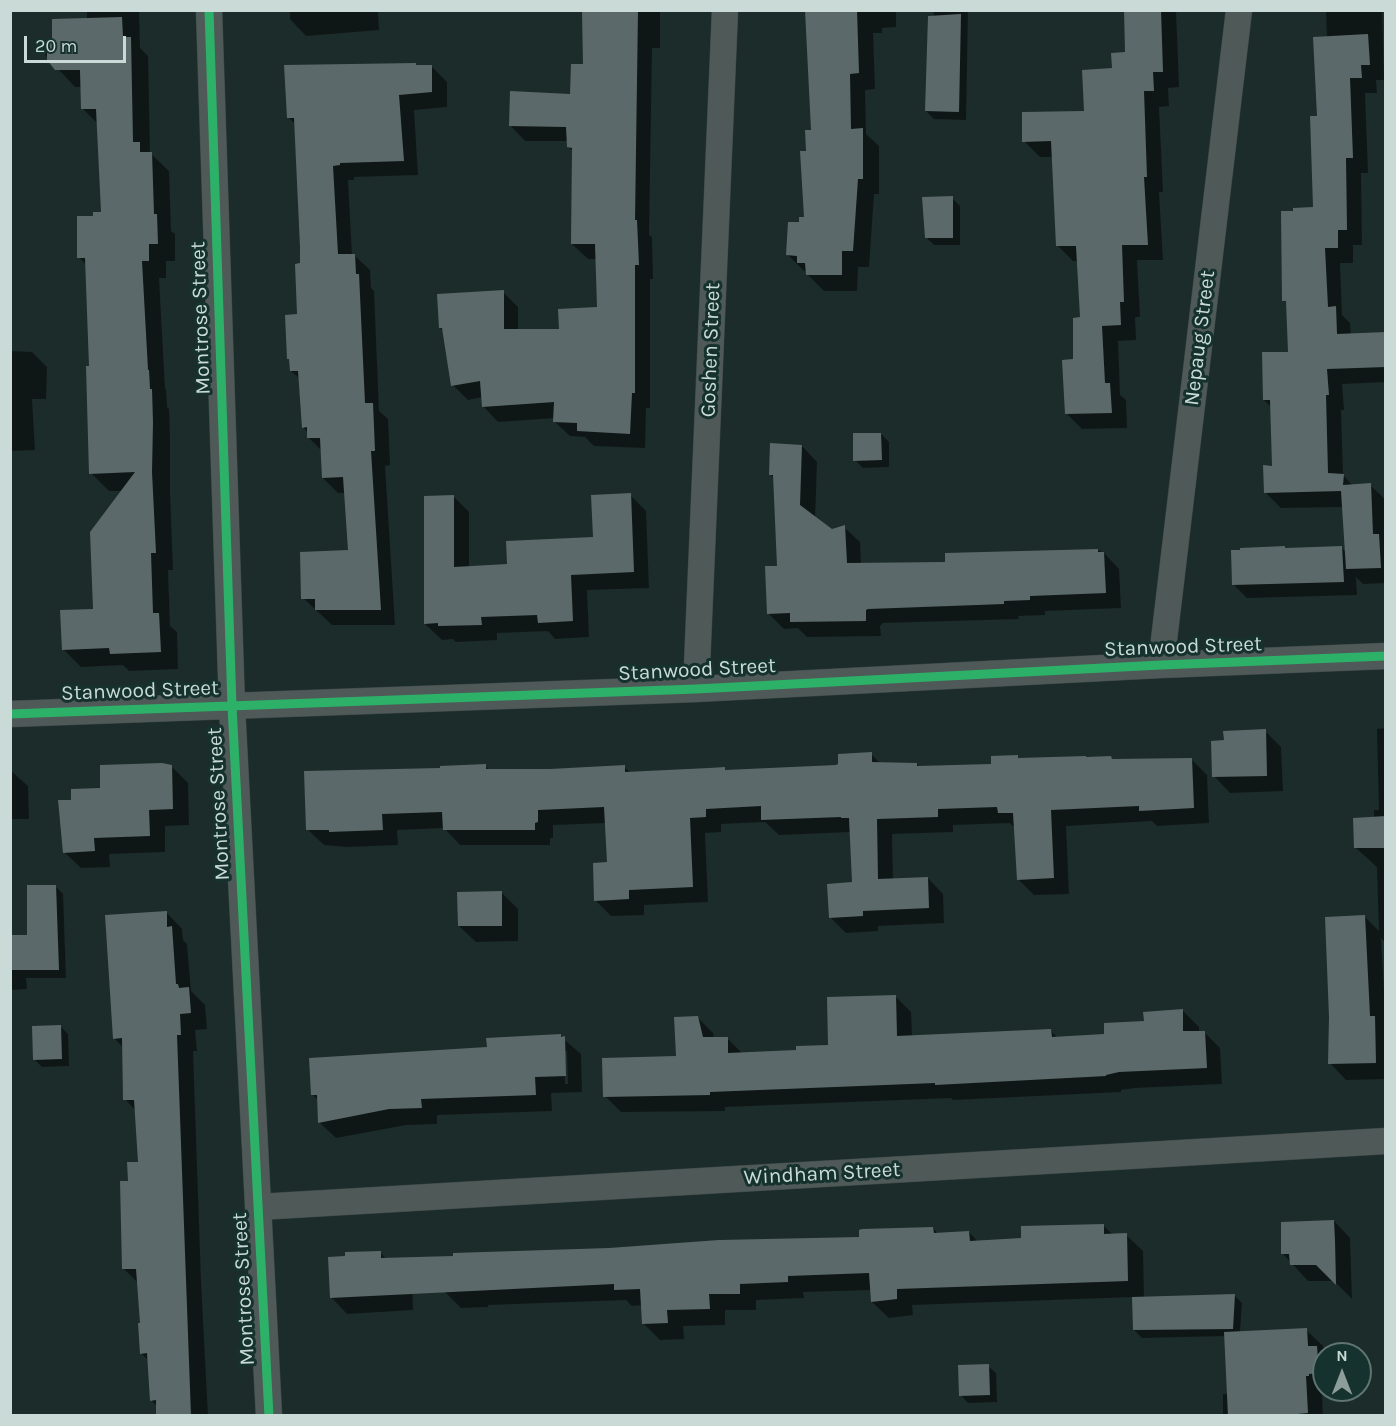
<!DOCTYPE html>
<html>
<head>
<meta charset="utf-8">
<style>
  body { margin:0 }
  #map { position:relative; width:1396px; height:1426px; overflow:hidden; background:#1c2c2a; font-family:Karla,sans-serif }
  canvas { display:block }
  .frame { position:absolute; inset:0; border:12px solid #cadad7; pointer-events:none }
  .north { position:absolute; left:1312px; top:1342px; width:60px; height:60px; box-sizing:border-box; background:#16322e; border:2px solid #5e7572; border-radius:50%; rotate:0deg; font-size:16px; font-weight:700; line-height:24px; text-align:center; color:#cadad7 }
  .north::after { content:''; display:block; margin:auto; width:21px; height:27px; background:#8d9d9a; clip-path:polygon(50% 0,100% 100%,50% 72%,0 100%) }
  .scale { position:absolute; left:24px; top:36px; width:102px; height:27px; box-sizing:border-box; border:3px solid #cadad7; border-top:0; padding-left:8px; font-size:18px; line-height:21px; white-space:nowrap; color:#cadad7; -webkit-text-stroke:4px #16322e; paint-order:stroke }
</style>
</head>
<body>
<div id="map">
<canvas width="1396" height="1426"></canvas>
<div class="frame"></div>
<div class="north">N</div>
<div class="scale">20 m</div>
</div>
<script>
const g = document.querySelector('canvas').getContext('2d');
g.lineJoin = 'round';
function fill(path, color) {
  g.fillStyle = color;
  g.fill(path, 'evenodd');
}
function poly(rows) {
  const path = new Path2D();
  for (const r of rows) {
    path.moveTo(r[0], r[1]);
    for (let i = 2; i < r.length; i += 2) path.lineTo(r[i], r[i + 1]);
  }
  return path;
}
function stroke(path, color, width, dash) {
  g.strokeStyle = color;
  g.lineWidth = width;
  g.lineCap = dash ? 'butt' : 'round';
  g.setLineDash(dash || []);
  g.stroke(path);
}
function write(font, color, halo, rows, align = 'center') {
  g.font = font + ' Karla,sans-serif';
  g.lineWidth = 6;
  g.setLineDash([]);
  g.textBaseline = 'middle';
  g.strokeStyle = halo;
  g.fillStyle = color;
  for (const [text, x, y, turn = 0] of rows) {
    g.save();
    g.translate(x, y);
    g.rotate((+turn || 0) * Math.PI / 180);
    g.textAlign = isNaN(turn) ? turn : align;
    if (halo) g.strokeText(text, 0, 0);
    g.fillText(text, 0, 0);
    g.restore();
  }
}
fill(poly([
  [87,10,139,10,140,48,148,56,150,153,169,171,171,231,175,234,175,261,166,261,166,278,159,278,165,388,166,390,167,407,169,409,170,441,170,491,173,570,168,570,170,626,177,632,178,669,129,671,123,665,81,667,63,649,95,610,123,491,109,491,91,473,91,367,87,266,79,257,95,218,102,214,99,125,82,108,82,87,75,87,45,55,54,40,87,19],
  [290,10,378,10,379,30,306,36,290,19],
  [597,10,660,10,660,48,652,48,649,235,652,237,653,279,650,279,650,408,646,408,645,448,594,446,585,437,570,436,554,421,555,418,498,422,483,406,482,397,468,400,453,385,444,331,440,328,503,292,518,307,518,331,560,331,599,308,597,259,588,259,572,244,573,151,568,146,568,141,525,141,510,125,572,95,585,66],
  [807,10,896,10,896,27,882,28,882,33,873,33,875,89,865,90,866,134,879,146,879,194,874,194,869,267,858,267,857,291,824,291,807,274,807,271,804,271,788,255,800,224,805,218,807,152,813,131],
  [934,10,968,10,966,120,934,119,926,111],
  [1125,10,1176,10,1179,87,1168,88,1169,106,1159,107,1163,192,1159,192,1163,260,1137,260,1140,317,1135,317,1136,340,1118,341,1120,395,1126,400,1127,428,1082,429,1066,413,1081,318,1078,261,1073,261,1057,245,1053,157,1040,157,1024,141,1086,113,1113,70,1126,54],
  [1326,10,1382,10,1384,80,1376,80,1377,93,1365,93,1368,173,1361,173,1362,245,1353,245,1353,263,1340,263,1342,315,1350,323,1351,335,1386,333,1386,382,1342,384,1344,410,1341,410,1343,475,1353,486,1370,485,1386,500,1386,583,1363,584,1356,577,1357,595,1247,598,1233,584,1286,549,1342,548,1346,552,1344,507,1281,508,1266,493,1273,468,1271,407,1264,400,1289,353,1288,304,1284,300,1315,209,1319,117,1327,38],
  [431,66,447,82,447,107,414,110,418,175,354,177,354,180,348,180,352,255,354,255,370,270,371,288,374,291,379,411,388,419,390,465,385,466,395,625,332,625,303,598,349,552,346,493,338,493,323,478,322,451,309,438,308,433,303,427,300,379,291,371,291,361,288,358,299,315,301,264,296,125,288,117,418,67],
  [952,198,960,206,960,245,934,245,927,238],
  [10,351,32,352,47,367,46,399,32,399,35,450,10,451],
  [881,434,889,442,889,467,863,468,855,460],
  [802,446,817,462,815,519,831,531,844,527,860,542,861,564,947,563,1098,550,1104,553,1119,569,1121,608,1045,611,1045,615,1018,616,1019,619,883,623,880,626,881,636,807,637,798,628,784,629,768,613,779,567,775,479,770,474],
  [630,495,646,511,649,588,587,590,589,637,555,639,548,631,497,633,497,640,456,642,453,639,442,640,425,624,453,496,469,512,469,567,509,566,594,538],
  [1386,728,1386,943,1381,938,1386,1028,1386,1079,1346,1080,1330,1063,1365,917,1379,931,1377,867,1356,848,1374,818,1374,810,1379,810,1377,729],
  [1265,731,1281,747,1283,791,1230,793,1214,776],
  [871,754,881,764,917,764,920,768,993,765,1017,756,1020,760,1111,758,1113,760,1191,759,1207,775,1209,823,1157,826,1152,821,1066,826,1069,894,1034,895,1018,879,1015,828,1010,823,953,825,953,832,892,834,893,880,928,878,943,894,944,923,878,926,878,931,846,933,830,917,853,883,851,832,779,835,765,822,721,824,721,832,705,833,708,902,644,905,644,915,611,916,595,900,609,864,607,823,553,825,553,838,550,838,550,845,460,845,444,828,397,830,398,845,346,847,324,845,308,830,442,769,485,766,490,771,550,771,624,767,631,773,724,769,727,771,836,767],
  [171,766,188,783,189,825,165,826,165,852,109,854,110,867,81,868,64,852,72,801],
  [10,770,28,786,29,819,10,819],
  [55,886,63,894,66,978,26,978,27,989,10,990,10,936,28,936],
  [501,892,518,909,518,941,476,942,459,926],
  [166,912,182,929,183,940,187,944,191,991,205,1005,207,1029,195,1030,197,1051,193,1051,201,1281,208,1416,158,1416,157,1406,151,1400,149,1361,141,1353,139,1284,123,1268,130,1183,139,1164,136,1111,125,1099,124,1048,114,1038],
  [895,996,911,1012,912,1036,1051,1031,1058,1038,1106,1036,1183,1011,1199,1027,1199,1032,1204,1032,1220,1048,1222,1084,1135,1088,1121,1090,1121,1092,953,1100,951,1098,725,1107,725,1111,621,1112,605,1096,678,1057,697,1017,713,1033,714,1038,727,1038,743,1054,797,1052,829,1046],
  [60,1026,68,1034,69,1066,42,1067,34,1059],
  [560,1036,581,1054,582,1092,551,1093,552,1111,437,1115,437,1124,406,1125,336,1138,319,1122,319,1101,312,1094,488,1048],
  [564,1051,567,1051,568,1084,565,1084],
  [1334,1221,1350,1238,1352,1299,1334,1281,1308,1281,1283,1254],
  [1103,1225,1113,1235,1126,1235,1143,1251,1144,1298,1234,1295,1242,1303,1240,1332,1306,1330,1323,1346,1325,1390,1325,1392,1322,1392,1323,1416,1223,1416,1223,1394,1228,1394,1226,1336,1142,1338,1134,1330,1133,1297,912,1305,913,1315,889,1318,872,1302,872,1290,803,1292,804,1298,756,1300,756,1310,725,1310,725,1325,683,1326,684,1339,660,1340,644,1324,643,1305,632,1306,626,1300,488,1305,488,1307,461,1308,445,1292,933,1228,938,1234,969,1232,978,1242,1023,1240],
  [380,1252,387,1260,412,1276,413,1310,347,1314,331,1297],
  [988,1366,996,1373,997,1402,968,1403,961,1395]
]), '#0007');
fill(poly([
  [595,10,638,10,635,220,637,220,639,265,635,265,635,393,632,393,630,434,577,431,577,423,553,422,554,402,482,407,480,381,451,386,442,328,439,328,437,294,504,290,504,329,559,329,558,309,597,307,595,244,571,244,572,148,567,147,566,127,509,126,510,91,570,94,571,64,583,64,582,12],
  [805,10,857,10,859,73,850,74,851,129,863,128,863,179,858,179,853,251,842,251,842,275,806,275,805,263,797,263,797,256,786,255,788,222,799,222,799,217,804,217,800,151,806,151,805,130,811,130],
  [1124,10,1161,10,1163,72,1153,72,1154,91,1144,91,1147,177,1144,177,1148,245,1122,245,1124,302,1120,302,1121,325,1102,326,1105,383,1110,383,1112,413,1065,414,1062,360,1073,359,1073,318,1080,317,1076,246,1056,246,1051,141,1022,142,1022,112,1084,111,1082,70,1112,68,1111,53,1125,52],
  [961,14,959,112,925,111,928,16],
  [122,17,123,37,131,37,133,142,140,142,140,152,152,152,154,214,157,214,158,244,149,244,149,261,142,261,148,370,149,370,150,389,152,389,153,422,152,472,156,553,151,553,153,613,159,613,161,652,110,654,109,648,62,650,60,610,93,609,90,532,135,472,89,474,86,366,89,366,85,258,77,258,77,216,93,216,93,212,101,212,96,109,81,109,80,70,55,70,47,60,47,48,52,40,52,19],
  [1368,34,1370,65,1361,65,1362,78,1350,78,1353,158,1346,158,1347,230,1338,230,1338,248,1325,248,1328,307,1336,306,1337,334,1386,332,1386,367,1327,369,1329,395,1326,395,1328,473,1344,474,1343,485,1371,483,1373,534,1379,534,1381,568,1346,569,1341,491,1264,493,1263,465,1272,466,1270,400,1263,400,1262,352,1288,352,1286,301,1282,301,1281,211,1293,211,1293,208,1313,207,1310,116,1317,116,1313,37],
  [416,63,416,65,432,65,432,92,399,95,404,161,340,163,340,165,333,166,338,254,355,254,356,274,359,274,365,403,373,403,375,451,371,451,381,610,315,610,315,599,301,599,300,552,348,550,343,477,322,478,320,438,307,438,307,427,302,428,298,371,290,371,289,359,287,359,285,315,297,314,295,264,300,263,300,247,294,118,287,118,284,65],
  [953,196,953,238,925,238,922,197],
  [853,433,881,433,882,460,853,461],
  [770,443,802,445,800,505,832,529,845,525,847,563,945,562,945,553,1098,549,1098,552,1104,552,1106,593,1030,596,1030,600,1004,601,1004,604,868,609,866,610,866,621,790,622,790,613,767,614,765,566,777,566,773,475,769,475],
  [631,493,634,572,571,575,573,621,538,623,537,615,481,617,482,625,438,626,438,623,424,624,424,496,454,495,454,567,507,564,506,541,593,537,591,495],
  [1285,546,1285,548,1342,546,1344,582,1232,585,1231,550,1240,550,1240,548],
  [1266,729,1267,776,1212,777,1211,741,1224,740,1223,731],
  [872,752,872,762,917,763,917,766,991,764,991,756,1018,755,1018,758,1086,756,1086,757,1111,756,1112,759,1192,758,1194,808,1139,811,1139,806,1051,810,1054,878,1017,880,1013,813,998,813,997,807,938,809,938,817,877,819,878,879,928,877,929,908,863,911,863,916,829,918,827,884,852,882,849,818,841,818,841,817,761,820,761,806,706,809,706,817,690,818,693,887,629,890,629,899,594,901,593,863,607,862,604,807,538,810,538,822,535,823,535,830,443,830,442,812,382,814,383,830,329,832,329,830,306,830,304,771,440,768,440,766,486,764,486,769,550,769,625,765,625,772,709,768,725,767,725,770,836,765,838,764,838,754],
  [162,763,172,765,173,809,149,810,150,836,94,838,95,851,63,853,58,800,71,800,71,789,100,788,100,765],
  [1386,816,1386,848,1354,848,1353,818],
  [27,885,56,885,59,970,10,970,10,935,27,935],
  [502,891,502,926,458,926,457,892],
  [167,911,167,927,172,926,176,984,178,984,179,988,189,987,191,1013,180,1014,181,1035,177,1035,191,1416,156,1416,156,1400,150,1401,147,1353,140,1354,138,1323,140,1323,136,1269,122,1269,120,1181,128,1181,127,1162,138,1162,134,1100,123,1100,122,1038,113,1039,105,915],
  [1365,915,1370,1016,1375,1016,1376,1063,1328,1064,1329,1017,1325,917],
  [896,995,897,1036,1051,1029,1052,1037,1104,1034,1104,1023,1144,1021,1143,1012,1183,1009,1183,1031,1205,1031,1207,1068,1119,1072,1106,1075,1106,1076,935,1085,935,1083,710,1092,710,1095,603,1097,602,1058,676,1056,674,1017,698,1016,703,1037,728,1037,728,1053,796,1050,796,1046,828,1045,827,997],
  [61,1025,62,1059,33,1060,32,1026],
  [561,1034,561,1037,565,1036,566,1076,535,1077,536,1095,421,1099,422,1108,389,1109,318,1123,317,1095,311,1095,309,1058,487,1047,486,1038],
  [1334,1220,1335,1241,1336,1285,1316,1265,1290,1265,1289,1254,1281,1254,1281,1222],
  [1104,1224,1104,1234,1127,1233,1128,1281,897,1289,897,1299,871,1302,869,1273,788,1276,788,1282,740,1284,740,1294,709,1294,710,1309,667,1310,668,1323,642,1324,640,1289,614,1290,614,1284,330,1298,328,1257,345,1256,345,1252,381,1251,381,1258,453,1256,453,1253,609,1248,719,1240,859,1237,859,1230,862,1229,933,1227,934,1233,969,1231,970,1241,1021,1238,1021,1226],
  [1235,1294,1233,1329,1133,1330,1132,1297],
  [1307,1328,1308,1346,1317,1346,1319,1373,1309,1374,1309,1376,1306,1376,1308,1413,1297,1414,1297,1416,1228,1416,1224,1332],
  [989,1364,990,1395,959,1396,958,1365]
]), '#5c696a');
const street = poly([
  [209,10,232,706,269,1416],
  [1161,665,1239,10],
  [696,689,725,10],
  [10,714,696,689,1161,665,1386,656],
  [258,1207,1386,1141]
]);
stroke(street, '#3a4745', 27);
stroke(street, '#4e5958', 26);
stroke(poly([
  [209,10,232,706,269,1416],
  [10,714,696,689,1161,665,1386,656]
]), '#2db169', 9);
write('21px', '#cadad7', '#16322e', [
  ["Montrose Street",201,318,-92],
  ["Nepaug Street",1200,338,-83],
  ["Goshen Street",711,350,-88],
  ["Stanwood Street",1183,647,-2],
  ["Stanwood Street",697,670,-3],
  ["Stanwood Street",140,691,-2],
  ["Montrose Street",219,804,-93],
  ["Windham Street",822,1174,-3],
  ["Montrose Street",244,1289,-93]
]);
</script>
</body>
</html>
